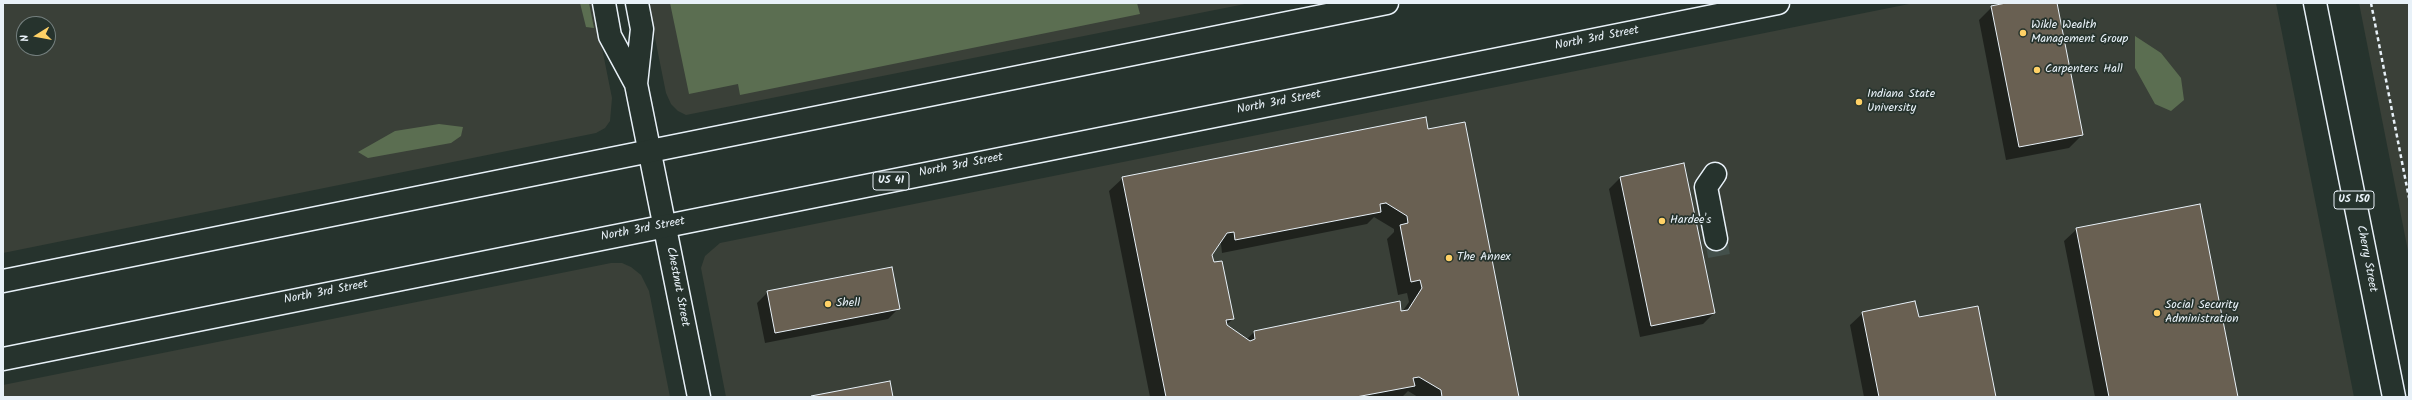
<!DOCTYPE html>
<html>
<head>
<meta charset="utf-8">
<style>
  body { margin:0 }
  #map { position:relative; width:2412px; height:400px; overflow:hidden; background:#26332d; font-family:Kalam,sans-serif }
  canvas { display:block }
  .frame { position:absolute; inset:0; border:4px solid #e8f1f8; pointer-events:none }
  .north { position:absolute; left:16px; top:16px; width:40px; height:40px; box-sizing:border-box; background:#26332d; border:1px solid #747f7e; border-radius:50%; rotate:259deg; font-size:11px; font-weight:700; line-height:16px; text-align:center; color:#e8f1f8 }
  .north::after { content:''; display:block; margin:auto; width:14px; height:18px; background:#ffd166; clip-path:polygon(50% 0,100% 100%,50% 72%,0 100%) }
</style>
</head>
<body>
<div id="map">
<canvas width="2412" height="400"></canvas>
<div class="frame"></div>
<div class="north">N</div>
</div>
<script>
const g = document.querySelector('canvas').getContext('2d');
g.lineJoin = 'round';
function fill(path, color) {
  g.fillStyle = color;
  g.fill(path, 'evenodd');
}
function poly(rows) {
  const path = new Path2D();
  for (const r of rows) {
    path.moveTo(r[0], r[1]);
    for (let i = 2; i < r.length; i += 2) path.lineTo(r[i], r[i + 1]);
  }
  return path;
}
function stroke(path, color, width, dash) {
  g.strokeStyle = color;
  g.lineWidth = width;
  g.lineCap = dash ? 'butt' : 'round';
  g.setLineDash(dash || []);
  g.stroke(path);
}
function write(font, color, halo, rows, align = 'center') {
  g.font = font + ' Kalam,sans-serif';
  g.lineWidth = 3.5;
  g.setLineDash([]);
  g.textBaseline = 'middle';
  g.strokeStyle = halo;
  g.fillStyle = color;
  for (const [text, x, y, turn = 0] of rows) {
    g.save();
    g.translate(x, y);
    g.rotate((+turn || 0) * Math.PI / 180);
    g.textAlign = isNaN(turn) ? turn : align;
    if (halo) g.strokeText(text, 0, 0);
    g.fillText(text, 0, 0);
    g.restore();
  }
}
fill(poly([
  [3,3,593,3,612,98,610,121,605,128,596,133,3,253],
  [24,24,48,24,48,48,24,48],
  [648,3,1250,3,686,115,678,111,671,104,666,93],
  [1914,3,2276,3,2354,397,726,397,701,268,705,256,720,243],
  [2359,3,2409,3,2409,256],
  [611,263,622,263,631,267,641,275,649,291,670,397,3,397,3,385]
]), '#3a4038');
fill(poly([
  [580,3,589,3,594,28,586,27],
  [670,3,1137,3,1140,14,740,95,738,84,689,94],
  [2135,36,2161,53,2181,78,2184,100,2171,111,2155,104,2135,68],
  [439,124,463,127,461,136,451,143,368,158,358,152,395,131]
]), '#5b6e51');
fill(poly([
  [2011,3,2056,3,2082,135,2069,148,2006,160,1979,20,1992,7],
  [1428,130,1518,397,1418,397,1408,391,1402,397,1150,397,1109,191,1123,178],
  [1374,217,1394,229,1394,232,1387,239,1398,295,1407,293,1409,302,1402,312,1254,332,1247,339,1226,325,1233,319,1211,255,1218,245,1221,244,1222,253,1367,224],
  [1620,178,1714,313,1703,324,1640,337,1609,189],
  [2077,229,2237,397,2095,397,2064,241],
  [768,292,899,308,888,319,765,343,757,303],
  [1863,313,1918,319,1995,397,1864,397,1850,325]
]), '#0007');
const building = poly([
  [2006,3,2057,3,2083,135,2019,147,1991,6,2006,3],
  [1426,117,1428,129,1465,122,1519,397,1442,397,1441,390,1419,377,1413,378,1415,386,1356,397,1166,397,1122,177,1426,117],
  [1386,203,1407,216,1408,223,1400,225,1411,282,1420,280,1422,288,1408,310,1401,311,1400,301,1254,331,1255,339,1250,341,1227,325,1226,320,1234,319,1222,261,1214,262,1212,255,1227,233,1234,232,1235,240,1381,212,1380,204,1386,203],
  [1684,163,1715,313,1651,326,1620,177,1684,163],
  [2200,204,2238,397,2109,397,2076,228,2200,204],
  [892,267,900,309,775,333,767,291,892,267],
  [1915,301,1919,317,1978,306,1996,397,1879,397,1862,312,1915,301],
  [890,381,893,397,812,397,811,396,890,381]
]);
fill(building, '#696052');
stroke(building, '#e8f1f8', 1);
stroke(poly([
  [1716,239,1719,256]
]), '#43504b', 22, [22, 11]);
const minor = poly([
  [604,3,610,36,636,84,699,397],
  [636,84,642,29,637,3],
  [1715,174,1706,187,1716,239]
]);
const major = poly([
  [2315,3,2394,397]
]);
const highway = poly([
  [3,281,1387,3],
  [3,359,1778,3]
]);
stroke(minor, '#e8f1f8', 25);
stroke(major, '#e8f1f8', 25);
stroke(highway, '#e8f1f8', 25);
stroke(poly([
  [2371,3,2409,198]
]), '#e8f1f8', 2.5, [4, 3]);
stroke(minor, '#26332d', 22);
stroke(major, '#26332d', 22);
stroke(highway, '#26332d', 22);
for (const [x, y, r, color] of [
  [2023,33,4,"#ffd166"],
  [2037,70,4,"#ffd166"],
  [1859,102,4,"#ffd166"],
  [1662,221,4,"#ffd166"],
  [1449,258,4,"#ffd166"],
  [828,304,4,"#ffd166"],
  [2157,313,4,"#ffd166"]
]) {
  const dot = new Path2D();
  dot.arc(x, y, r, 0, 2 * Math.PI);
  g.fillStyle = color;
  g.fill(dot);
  stroke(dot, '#26332d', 1.5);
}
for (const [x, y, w] of [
  [891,181,36],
  [2354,200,40]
]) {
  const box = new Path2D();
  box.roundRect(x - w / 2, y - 9, w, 18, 3);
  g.fillStyle = '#26332d';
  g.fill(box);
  stroke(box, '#e8f1f8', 1);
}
write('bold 11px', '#e8f1f8', null, [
  ["US 41",891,181],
  ["US 150",2354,200]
]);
write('12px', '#e8f1f8', '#26332d', [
  ["Wikle Wealth",2031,26],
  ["Management Group",2031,40],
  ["Carpenters Hall",2045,70],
  ["Indiana State",1867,95],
  ["University",1867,109],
  ["Hardee's",1670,221],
  ["The Annex",1457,258],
  ["Shell",836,304],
  ["Social Security",2165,306],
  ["Administration",2165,320]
], 'left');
write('12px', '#e8f1f8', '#26332d', [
  ["North 3rd Street",1597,39,-11],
  ["North 3rd Street",1279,103,-11],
  ["North 3rd Street",961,166,-11],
  ["North 3rd Street",643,230,-11],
  ["Cherry Street",2366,259,79],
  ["Chestnut Street",677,287,79],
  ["North 3rd Street",326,293,-11]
]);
</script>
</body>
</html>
